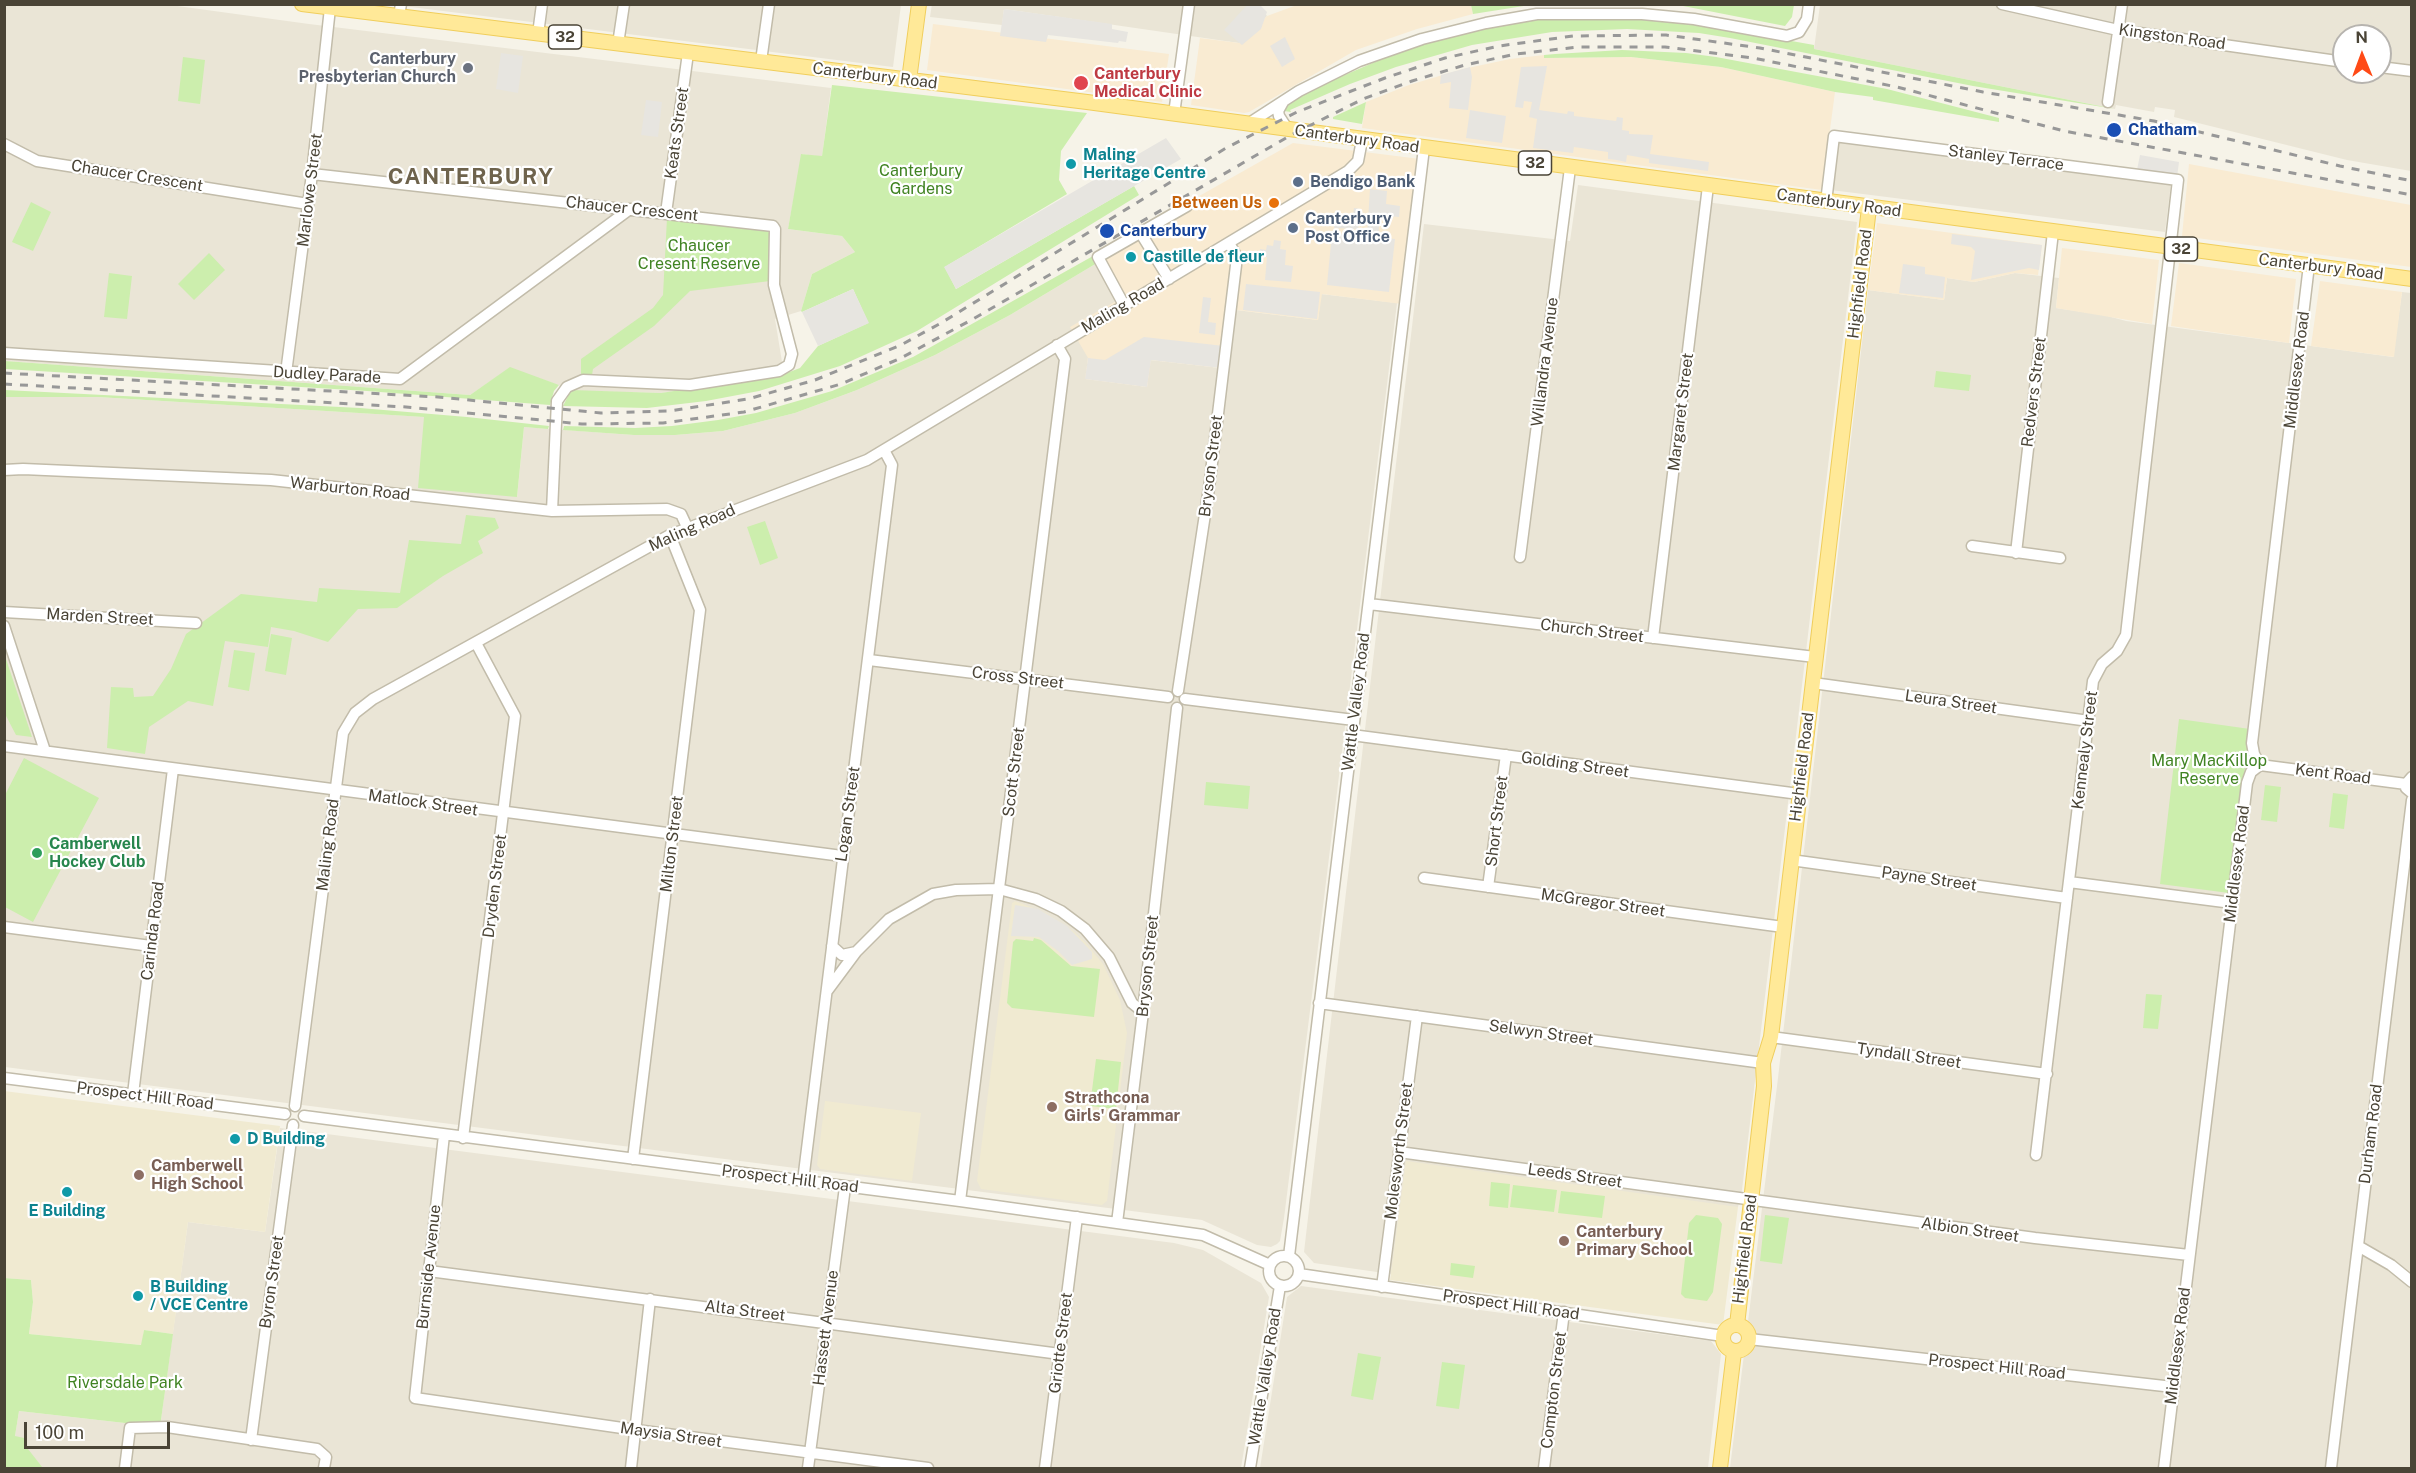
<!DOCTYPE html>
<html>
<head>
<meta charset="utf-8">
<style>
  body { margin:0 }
  #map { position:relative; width:2416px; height:1473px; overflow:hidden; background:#f6f3e8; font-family:"Public Sans",sans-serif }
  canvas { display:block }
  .frame { position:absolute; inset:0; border:6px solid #4a4436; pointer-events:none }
  .north { position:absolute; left:2332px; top:24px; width:60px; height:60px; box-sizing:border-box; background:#fff; border:2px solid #b7b4af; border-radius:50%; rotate:359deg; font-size:16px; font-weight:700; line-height:24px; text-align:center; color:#4a4436 }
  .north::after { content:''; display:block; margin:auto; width:21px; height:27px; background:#ff4a16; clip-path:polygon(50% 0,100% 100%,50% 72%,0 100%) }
  .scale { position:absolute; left:24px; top:1422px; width:146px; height:27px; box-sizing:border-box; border:3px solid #4a4436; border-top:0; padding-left:8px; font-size:18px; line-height:21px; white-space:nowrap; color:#4a4436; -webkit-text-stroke:4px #fff; paint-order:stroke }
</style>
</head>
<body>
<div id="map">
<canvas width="2416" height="1473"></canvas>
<div class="frame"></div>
<div class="north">N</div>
<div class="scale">100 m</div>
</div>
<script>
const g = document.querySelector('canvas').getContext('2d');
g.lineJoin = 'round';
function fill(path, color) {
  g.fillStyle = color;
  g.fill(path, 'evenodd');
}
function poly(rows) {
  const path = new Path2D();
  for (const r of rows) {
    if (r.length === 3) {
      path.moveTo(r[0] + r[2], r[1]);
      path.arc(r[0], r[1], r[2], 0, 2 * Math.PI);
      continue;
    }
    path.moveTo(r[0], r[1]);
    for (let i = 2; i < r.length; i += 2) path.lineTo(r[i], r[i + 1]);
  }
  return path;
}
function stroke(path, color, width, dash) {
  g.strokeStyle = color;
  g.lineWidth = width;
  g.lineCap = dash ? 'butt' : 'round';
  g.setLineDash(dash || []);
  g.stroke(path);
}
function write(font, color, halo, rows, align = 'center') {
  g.font = font + ' "Public Sans",sans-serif';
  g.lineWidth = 4.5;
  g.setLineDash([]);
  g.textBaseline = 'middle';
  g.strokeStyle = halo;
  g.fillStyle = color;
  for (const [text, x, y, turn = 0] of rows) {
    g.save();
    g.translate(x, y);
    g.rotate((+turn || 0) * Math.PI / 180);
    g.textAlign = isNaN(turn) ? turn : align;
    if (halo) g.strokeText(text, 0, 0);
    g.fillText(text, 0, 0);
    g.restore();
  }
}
fill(poly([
  [932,4,1258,4,1267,16,1239,43,1004,9,1002,25,930,17],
  [4,5,170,5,309,24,831,88,822,157,802,154,788,229,842,236,855,252,812,274,801,311,775,319,784,374,689,390,661,393,575,391,510,368,470,395,5,361],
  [395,5,901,5,893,67],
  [1820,5,2411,5,2411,171,2347,160,2174,117,2175,110,2155,107,2154,112,2116,105,2115,109,1814,49],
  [2344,36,2380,36,2380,72,2344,72],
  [1837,139,2171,183,2165,232,1831,190],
  [1578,185,1857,222,1742,1190,1738,1207,1391,1274,1314,1263,1304,1252,1424,224,1570,241],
  [1097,263,1118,300,1088,358,1086,379,1147,387,1150,360,1221,368,1228,309,1318,320,1321,294,1397,303,1318,947,1284,1218,1280,1241,1277,1244,1271,1247,1257,1245,1202,1220,5,1067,4,397,98,397,425,417,517,497,524,427,634,435,675,435,723,431,795,413,857,390,935,355,1010,315],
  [2015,273,2059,278,2056,308,2104,315,2126,321,2393,357,2402,292,2411,293,2411,1468,1730,1468,1778,1078,1868,290,1944,300,1947,278,1974,282],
  [280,1128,1174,1243,1203,1250,1261,1283,1269,1297,1241,1468,43,1468,15,1436,19,1411,160,1427,188,1222,265,1232],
  [1301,1286,1711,1341,1721,1354,1708,1468,1260,1468,1287,1297]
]), '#eae5d6');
fill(poly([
  [1297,5,1471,5,1473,14,1417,29,1356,50,1249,112,1244,113,1191,105,1200,38,1239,43,1267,16],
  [933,24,1169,54,1162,102,927,70],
  [1544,55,1544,58,1631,57,1721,67,1835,92,1822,190,1362,128,1366,102,1409,85,1463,69,1510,59],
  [1293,143,1420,159,1402,304,1322,294,1318,320,1229,309,1221,368,1151,360,1147,387,1085,379,1088,358,1070,327,1118,300,1093,256],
  [2189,164,2411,205,2411,267,2182,236],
  [1877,223,2042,245,2038,275,2015,273,1974,282,1947,278,1944,300,1868,290],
  [2062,248,2159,260,2152,324,2056,308],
  [2179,263,2296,279,2289,343,2171,326],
  [2320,281,2402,292,2394,357,2311,346]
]), '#f9ebd2');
fill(poly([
  [1015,901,1046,913,1072,930,1085,942,1103,964,1120,1000,1127,1033,1107,1201,1102,1205,981,1189,977,1181,1012,903],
  [4,1091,280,1126,265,1232,188,1222,173,1334,144,1330,142,1345,29,1334,33,1302,31,1280,5,1278],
  [825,1101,921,1113,912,1181,820,1169,817,1165],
  [1406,1161,1738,1207,1723,1325,1390,1280]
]), '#f0ead1');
fill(poly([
  [1471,5,1471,4,1530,5,1473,14],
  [1678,5,1678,4,1794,5,1792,17,1785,26],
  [1544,18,1654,19,1696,24,1814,45,1814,49,2115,109,1973,86,1730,38,1699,33,1627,29,1552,32,1472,45,1396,67,1350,84,1290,110,1291,112,1284,111,1284,105,1310,90,1405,49,1440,39,1517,21],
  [1622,50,1686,53,1716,57,1887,89,1999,118,1999,122,1873,100,1873,97,1835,92,1721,67,1631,57,1544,58,1544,55,1555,54],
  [183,57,205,60,200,104,178,101],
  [832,85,1087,113,1061,151,1059,180,1067,194,945,267,956,289,1134,186,1139,195,917,331,840,366,759,391,706,401,647,408,563,406,571,390,661,393,784,374,800,368,818,346,868,323,853,289,802,312,801,311,812,274,855,252,842,236,788,229,801,154,822,156],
  [1366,102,1362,124,1333,119,1333,117],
  [31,202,51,212,33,251,12,242],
  [667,218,768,230,771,233,770,281,690,291,654,326,593,369,592,375,581,375,581,359,653,308,663,295],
  [209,253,225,270,194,300,178,284],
  [1093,256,1097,263,1010,315,935,355,857,390,795,413,723,431,675,435,634,435,563,430,564,426,635,428,672,426,718,420,756,413,832,391,913,357],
  [109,273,132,276,127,319,104,317],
  [5,361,470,395,510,367,559,385,554,391,550,405,367,391,5,369],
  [1936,371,1971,375,1969,391,1934,387],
  [5,390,360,408,467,417,549,426,548,429,524,427,517,497,418,488,424,417,98,397,5,397],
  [466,515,495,518,499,528,478,541,483,553,443,576,397,608,358,609,328,642,294,631,271,627,268,647,225,641,213,706,188,701,149,727,145,754,107,748,111,687,133,688,134,697,153,696,171,669,186,634,241,594,317,602,319,588,400,593,409,540,461,544],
  [765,521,778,558,760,565,747,527],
  [271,634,292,638,286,675,265,671],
  [234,650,255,653,249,691,228,687],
  [4,656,5,656,32,737,16,735,5,714],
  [2179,719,2250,729,2229,893,2160,884],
  [24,758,99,798,33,922,5,907,5,795],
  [1206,782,1250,786,1248,809,1204,805],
  [2265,785,2281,787,2277,822,2261,820],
  [2333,793,2348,795,2344,829,2329,827],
  [1034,938,1041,940,1071,966,1100,969,1094,1017,1012,1008,1007,1003,1013,942,1016,939,1033,941],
  [2146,994,2162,995,2158,1029,2143,1028],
  [1096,1059,1121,1062,1116,1109,1090,1106],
  [1491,1182,1510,1184,1508,1208,1489,1206],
  [1513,1185,1557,1190,1554,1212,1510,1207],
  [1561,1191,1605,1196,1602,1218,1558,1213],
  [1696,1215,1718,1218,1722,1224,1713,1292,1707,1301,1685,1298,1681,1294,1689,1223],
  [1765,1215,1789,1218,1782,1264,1760,1261],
  [1451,1263,1475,1266,1473,1278,1450,1275],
  [4,1278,31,1280,33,1302,29,1334,141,1345,144,1330,173,1334,160,1427,19,1411,15,1436,24,1438,24,1444,43,1468,5,1468],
  [1358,1353,1381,1357,1373,1400,1351,1396],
  [1442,1362,1465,1365,1459,1409,1436,1406]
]), '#cceead');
fill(poly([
  [1248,4,1260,5,1267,12,1261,29,1242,45,1224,30],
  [1004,9,1112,24,1112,29,1128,32,1126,42,1119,41,1118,43,1048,35,1046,42,1000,36],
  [1285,37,1295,59,1282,67,1270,46],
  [501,53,523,56,518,93,496,89],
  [1547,66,1539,110,1567,114,1568,111,1574,112,1574,116,1616,121,1617,117,1623,118,1622,130,1629,131,1629,134,1653,135,1650,154,1709,162,1708,171,1649,163,1649,159,1627,155,1626,162,1617,160,1608,159,1608,152,1574,147,1573,153,1533,148,1537,119,1529,117,1532,102,1524,101,1523,108,1515,107,1521,67],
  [1470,67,1472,77,1468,110,1449,108,1451,82,1440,84,1441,75],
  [646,100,662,102,658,137,641,135],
  [1470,110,1506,116,1502,143,1466,138],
  [1166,138,1181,159,956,289,944,267],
  [2140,155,2179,162,2177,177,2137,170],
  [1370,189,1387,191,1386,204,1400,206,1399,217,1380,215,1378,237,1395,239,1389,292,1327,285,1332,233,1367,236],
  [1354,208,1361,209,1358,229,1334,228,1335,219,1352,221],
  [1952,234,2042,245,2039,270,2029,268,1971,280,1975,251,1971,247,1951,244],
  [1274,240,1281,241,1280,249,1286,250,1285,265,1293,266,1291,282,1265,280,1267,257,1259,256,1260,249,1266,250,1267,245,1273,246],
  [1903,264,1925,267,1925,274,1945,277,1943,298,1899,293],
  [1246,284,1320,292,1317,319,1243,310],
  [853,289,869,323,818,346,802,312],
  [1203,297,1211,298,1208,322,1216,323,1215,335,1199,333],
  [1144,337,1224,346,1221,368,1151,360,1147,387,1085,379,1088,358,1105,360],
  [1015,905,1038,909,1067,926,1092,952,1092,959,1072,965,1058,951,1039,937,1011,936]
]), '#e7e5e0');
const minor = poly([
  [2002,4,2118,30,2344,62],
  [399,16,401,4],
  [538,34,542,4],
  [618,44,624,4],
  [761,61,769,4],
  [2380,67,2412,71],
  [1283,102,1278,111,1279,116,1288,130],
  [2108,102,2122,4],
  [1174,114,1189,4],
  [1248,124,1299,91,1359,61,1422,39,1486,23,1537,14,1642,14,1694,19,1787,36,1799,32,1807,19,1809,4],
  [4,144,37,161,308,204],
  [312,174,773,226,775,229,774,285,792,354,789,365,779,371,690,385,583,380,567,387,557,401,552,511],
  [1826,202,1834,136,2178,180,2126,635,2117,651,2102,664,2093,681,2036,1155],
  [666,213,688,53],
  [1140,232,1169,279],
  [1124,305,1098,257,1187,206],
  [4,353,400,379,630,209],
  [286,373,312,174,330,8],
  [4,470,23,469,271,480,552,511,667,509,681,514,687,527],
  [1972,546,2060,558],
  [2016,553,2053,232],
  [1520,557,1570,168],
  [1369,604,1815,657],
  [4,612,196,623],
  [4,626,45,751],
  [1653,638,1708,186],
  [869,660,1168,697],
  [1813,683,2089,721],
  [1178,691,1209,488,1237,257,1229,243],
  [1185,699,1354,720],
  [1352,735,1799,794],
  [4,746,842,856],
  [2260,765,2254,754,2252,743,2309,265],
  [2260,765,2406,784],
  [2412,777,2406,784,2406,788,2412,793],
  [1791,860,2067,898],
  [1424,878,1783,927],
  [2069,882,2232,903],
  [1488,887,1506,755],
  [4,927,151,946],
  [832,946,842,955,856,952],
  [827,991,856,952,889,919,933,894,956,890,999,889,1036,899,1061,911,1085,929,1109,957,1132,1003,1143,1012],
  [1319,1003,1763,1063],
  [1771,1037,2047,1074],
  [4,1078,285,1114],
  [133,1094,173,769],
  [295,1106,343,733,355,713,373,699,670,535,867,460,1348,171,1358,161,1362,140],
  [304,1116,960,1201,1203,1235,1270,1265],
  [444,1135,415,1398,636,1430,928,1468],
  [463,1138,515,716,476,643],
  [1399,1152,2035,1238,2189,1255],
  [633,1159,700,610,670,535],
  [803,1181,892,465,884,450],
  [960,1201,1065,359,1057,345],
  [1117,1223,1143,1012,1177,708],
  [2358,1246,2391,1265,2412,1282],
  [1284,1271,15],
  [1289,1256,1424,148],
  [429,1271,1060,1354],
  [1299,1274,1723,1336],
  [1382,1287,1417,1016],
  [1749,1339,2173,1387],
  [251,1440,293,1125],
  [125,1468,130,1428,167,1427,317,1449,326,1457,324,1468],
  [631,1468,650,1299],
  [808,1468,845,1187],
  [1045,1468,1077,1217],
  [1250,1468,1280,1286],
  [1544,1468,1564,1312],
  [2164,1468,2247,783,2251,772,2260,765],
  [2331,1468,2412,800]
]);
const major = poly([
  [302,4,1087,102,2412,279],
  [909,80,919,4],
  [1736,1338,13],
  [1737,1325,1764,1086,1763,1063,1771,1037,1869,208],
  [1720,1468,1734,1352]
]);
stroke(minor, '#c2bcaa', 13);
stroke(major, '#f0ce5c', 16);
stroke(minor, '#fff', 10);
stroke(major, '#ffe998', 14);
stroke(poly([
  [4,373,438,397,601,413,669,411,748,399,815,380,901,345,941,323,1226,148,1297,112,1385,78,1445,58,1499,46,1573,36,1666,35,1760,48,1983,92,2154,121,2340,166,2412,181],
  [4,384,406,407,582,424,663,423,744,412,841,384,901,358,973,319,1293,134,1363,99,1412,81,1465,65,1516,54,1578,47,1665,47,1753,58,1897,87,2064,131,2412,195]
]), '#989898', 3, [8, 8]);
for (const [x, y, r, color] of [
  [468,68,6,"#6b7280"],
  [1081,83,8,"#e0444e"],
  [2114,130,8,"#1a4fb4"],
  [1071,164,6,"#0f9aa8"],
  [1298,182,6,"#5c6f8a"],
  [1274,203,6,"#e8710a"],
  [1293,228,6,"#5c6f8a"],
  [1107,231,8,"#1a4fb4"],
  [1131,257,6,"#0f9aa8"],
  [37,853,6,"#2e9e5b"],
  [1052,1107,6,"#8d6e63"],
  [235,1139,6,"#0f9aa8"],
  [139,1175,6,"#8d6e63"],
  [67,1192,6,"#0f9aa8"],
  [1564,1241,6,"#8d6e63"],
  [138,1296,6,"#0f9aa8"]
]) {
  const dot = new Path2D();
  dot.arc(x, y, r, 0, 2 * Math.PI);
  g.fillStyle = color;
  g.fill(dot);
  stroke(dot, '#fff', 2);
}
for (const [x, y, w] of [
  [565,37,33],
  [1535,163,33],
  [2181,249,33]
]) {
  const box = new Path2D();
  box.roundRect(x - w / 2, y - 12, w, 24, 4.5);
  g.fillStyle = '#fff';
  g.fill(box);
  stroke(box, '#4a4436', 1.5);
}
write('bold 15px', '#4a4436', null, [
  ["32",565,37],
  ["32",1535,163],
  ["32",2181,249]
]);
write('16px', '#4a4436', '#fff', [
  ["Kingston Road",2172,37,8],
  ["Canterbury Road",875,76,7],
  ["Keats Street",677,133,-82],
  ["Canterbury Road",1357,139,8],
  ["Stanley Terrace",2006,158,7],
  ["Chaucer Crescent",137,176,9],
  ["Marlowe Street",310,190,-83],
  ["Canterbury Road",1839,203,8],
  ["Chaucer Crescent",632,209,6],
  ["Canterbury Road",2321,267,7],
  ["Highfield Road",1860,284,-83],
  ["Maling Road",1123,306,-30],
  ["Willandra Avenue",1545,362,-83],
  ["Middlesex Road",2297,370,-83],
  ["Dudley Parade",327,375,3],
  ["Redvers Street",2034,392,-83],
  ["Margaret Street",1681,412,-83],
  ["Bryson Street",1211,466,-83],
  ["Warburton Road",350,489,6],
  ["Maling Road",692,528,-24],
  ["Marden Street",100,617,3],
  ["Church Street",1592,631,7],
  ["Cross Street",1018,678,7],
  ["Wattle Valley Road",1356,702,-83],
  ["Leura Street",1951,702,8],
  ["Kennealy Street",2085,750,-83],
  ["Golding Street",1575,765,8],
  ["Highfield Road",1802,767,-83],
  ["Scott Street",1014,772,-83],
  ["Kent Road",2333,774,7],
  ["Matlock Street",423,803,8],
  ["Logan Street",848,814,-82],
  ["Short Street",1497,821,-83],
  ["Milton Street",672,844,-83],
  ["Maling Road",328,845,-83],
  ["Middlesex Road",2237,864,-83],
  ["Payne Street",1929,879,8],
  ["Dryden Street",495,886,-83],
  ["McGregor Street",1603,903,8],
  ["Carinda Road",153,931,-83],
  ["Bryson Street",1148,966,-84],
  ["Selwyn Street",1541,1033,8],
  ["Tyndall Street",1909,1056,8],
  ["Prospect Hill Road",145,1096,7],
  ["Durham Road",2371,1134,-83],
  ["Molesworth Street",1399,1151,-83],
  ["Leeds Street",1575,1176,8],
  ["Prospect Hill Road",790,1179,7],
  ["Albion Street",1970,1230,8],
  ["Highfield Road",1745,1249,-83],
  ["Burnside Avenue",429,1267,-84],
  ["Byron Street",272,1282,-82],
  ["Prospect Hill Road",1511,1305,8],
  ["Alta Street",745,1311,7],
  ["Hassett Avenue",826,1328,-83],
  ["Griotte Street",1061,1343,-83],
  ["Middlesex Road",2178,1346,-83],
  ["Prospect Hill Road",1997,1367,6],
  ["Wattle Valley Road",1265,1377,-81],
  ["Compton Street",1554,1390,-83],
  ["Maysia Street",671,1435,8]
]);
write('bold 16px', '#5b616d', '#fff', [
  ["Canterbury",456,59],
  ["Presbyterian Church",456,77]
], 'right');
write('bold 16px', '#be3a42', '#fff', [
  ["Canterbury",1094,74],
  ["Medical Clinic",1094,92]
], 'left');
write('bold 16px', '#164399', '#fff', [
  ["Chatham",2128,130],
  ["Canterbury",1120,231]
], 'left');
write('bold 16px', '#0d838f', '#fff', [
  ["Maling",1083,155],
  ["Heritage Centre",1083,173],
  ["Castille de fleur",1143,257],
  ["D Building",247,1139],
  ["E Building",67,1211,"center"],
  ["B Building",150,1287],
  ["/ VCE Centre",150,1305]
], 'left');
write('16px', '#408322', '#fff', [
  ["Canterbury",921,171],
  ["Gardens",921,189],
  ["Chaucer",699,246],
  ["Cresent Reserve",699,264],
  ["Mary MacKillop",2209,761],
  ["Reserve",2209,779],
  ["Riversdale Park",125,1383]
]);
write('bold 16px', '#4e5e75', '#fff', [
  ["Bendigo Bank",1310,182],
  ["Canterbury",1305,219],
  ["Post Office",1305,237]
], 'left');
write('bold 16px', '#c56008', '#fff', [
  ["Between Us",1262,203]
], 'right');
write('bold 16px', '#27864d', '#fff', [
  ["Camberwell",49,844],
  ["Hockey Club",49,862]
], 'left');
write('bold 16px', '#785e54', '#fff', [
  ["Strathcona",1064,1098],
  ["Girls' Grammar",1064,1116],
  ["Camberwell",151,1166],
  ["High School",151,1184],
  ["Canterbury",1576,1232],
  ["Primary School",1576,1250]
], 'left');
g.letterSpacing = '1.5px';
write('bold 22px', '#6e634c', '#fff', [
  ["CANTERBURY",471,177]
]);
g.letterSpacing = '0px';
</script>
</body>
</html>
